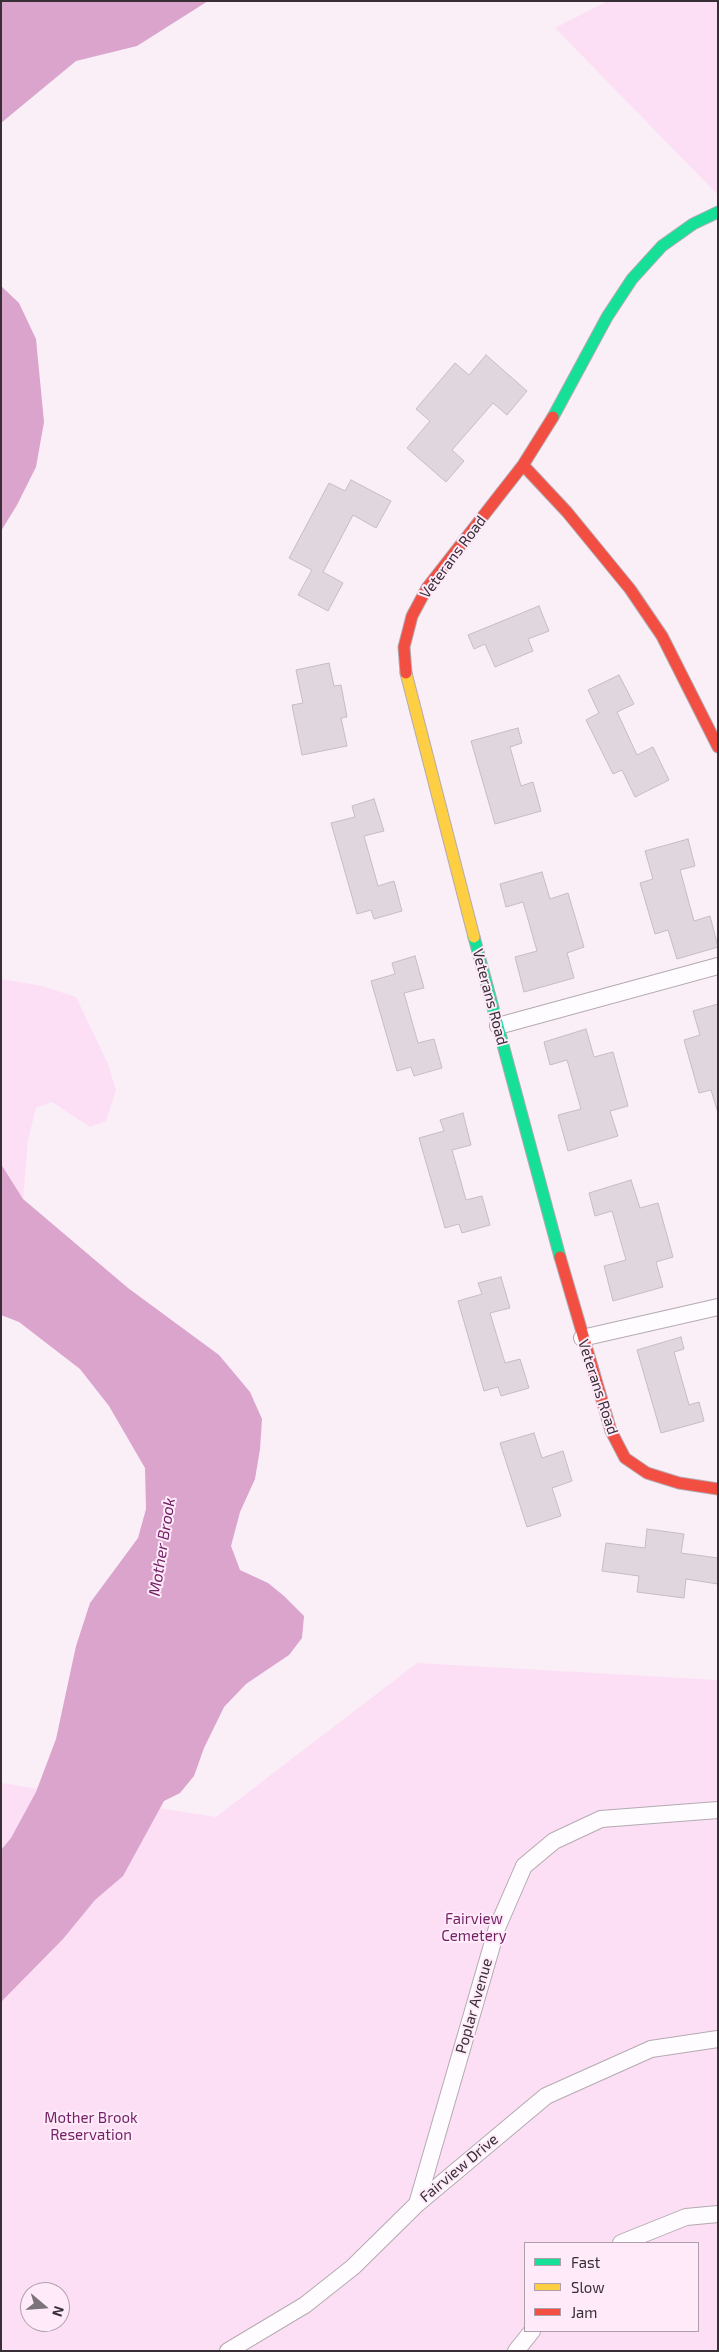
<!DOCTYPE html>
<html>
<head>
<meta charset="utf-8">
<style>
  body { margin:0 }
  #map { position:relative; width:719px; height:2352px; overflow:hidden; background:#faeef7; font-family:"Exo 2",sans-serif }
  canvas { display:block }
  .frame { position:absolute; inset:0; border:2px solid #382f36; pointer-events:none }
  .legend { position:absolute; left:524px; top:2242px; width:175px; height:90px; box-sizing:border-box; background:#feeaf9; border:1px solid #af9fab; margin:0; padding:6px 9px; list-style:none; font-size:15px; color:#382f36 }
  .legend li { display:flex; align-items:center; gap:10px; height:25px }
  .legend b { width:25px; border:1px solid #af9fab }
  .north { position:absolute; left:20px; top:2282px; width:50px; height:50px; box-sizing:border-box; background:#feeaf9; border:1px solid #af9fab; border-radius:50%; rotate:108deg; font-size:14px; font-weight:700; line-height:20px; text-align:center; color:#382f36 }
  .north::after { content:''; display:block; margin:auto; width:18px; height:22px; background:#7c727a; clip-path:polygon(50% 0,100% 100%,50% 72%,0 100%) }
</style>
</head>
<body>
<div id="map">
<canvas width="719" height="2352"></canvas>
<div class="frame"></div>
<ul class="legend">
<li><b style="height:6px;background:#16e098"></b>Fast</li>
<li><b style="height:6px;background:#ffcf43"></b>Slow</li>
<li><b style="height:6px;background:#f24e42"></b>Jam</li>
</ul>
<div class="north">N</div>
</div>
<script>
const g = document.querySelector('canvas').getContext('2d');
g.lineJoin = 'round';
function fill(path, color) {
  g.fillStyle = color;
  g.fill(path, 'evenodd');
}
function poly(rows) {
  const path = new Path2D();
  for (const r of rows) {
    path.moveTo(r[0], r[1]);
    for (let i = 2; i < r.length; i += 2) path.lineTo(r[i], r[i + 1]);
  }
  return path;
}
function stroke(path, color, width, dash) {
  g.strokeStyle = color;
  g.lineWidth = width;
  g.lineCap = dash ? 'butt' : 'round';
  g.setLineDash(dash || []);
  g.stroke(path);
}
function write(font, color, halo, rows, align = 'center') {
  g.font = font + ' "Exo 2",sans-serif';
  g.lineWidth = 4;
  g.setLineDash([]);
  g.textBaseline = 'middle';
  g.strokeStyle = halo;
  g.fillStyle = color;
  for (const [text, x, y, turn = 0] of rows) {
    g.save();
    g.translate(x, y);
    g.rotate((+turn || 0) * Math.PI / 180);
    g.textAlign = isNaN(turn) ? turn : align;
    if (halo) g.strokeText(text, 0, 0);
    g.fillText(text, 0, 0);
    g.restore();
  }
}
fill(poly([
  [608,1,718,1,718,195,555,28],
  [1,979,42,986,76,997,108,1064,116,1090,106,1121,90,1127,52,1102,36,1108,28,1140,23,1199,1,1164],
  [417,1663,718,1680,718,2351,1,2351,1,1783,216,1817],
  [525,2243,698,2243,698,2331,525,2331],
  [30,2292,60,2292,60,2322,30,2322]
]), '#fcdff5');
fill(poly([
  [1,1,208,1,137,46,76,61,1,123],
  [1,286,19,303,36,339,44,422,36,467,17,505,1,531],
  [1,1164,23,1199,128,1288,219,1355,250,1392,262,1419,260,1449,255,1479,240,1512,231,1546,240,1570,268,1583,284,1596,304,1616,302,1638,289,1655,246,1684,224,1707,204,1748,194,1776,180,1793,164,1801,123,1876,95,1900,63,1939,1,2002,1,1850,11,1838,36,1792,56,1739,76,1646,90,1603,138,1538,146,1509,145,1468,109,1406,80,1369,19,1322,1,1315]
]), '#daa4cd');
const building = poly([
  [486,355,527,391,507,415,493,403,452,450,464,461,446,482,407,448,430,421,416,409,455,363,469,375,486,355],
  [351,480,391,501,376,528,353,515,323,572,343,583,328,611,298,595,312,570,289,558,329,483,345,491,351,480],
  [539,606,549,631,528,639,533,651,495,667,485,644,474,649,468,635,539,606],
  [329,663,334,686,341,685,347,717,341,718,347,746,302,755,292,705,303,703,296,670,329,663],
  [619,675,634,704,617,712,637,755,653,747,669,780,635,797,622,770,613,774,586,720,599,713,588,690,619,675],
  [518,728,522,743,510,747,521,786,533,782,541,811,495,824,471,741,518,728],
  [374,799,384,831,364,836,378,886,394,881,402,911,374,919,371,910,357,914,331,823,355,817,352,806,374,799],
  [688,839,695,866,680,870,694,921,710,916,718,947,677,959,668,930,655,934,640,883,653,879,645,851,688,839],
  [542,872,550,899,568,893,584,947,567,953,574,978,524,992,515,957,537,951,523,902,506,907,500,884,542,872],
  [415,956,424,988,404,993,418,1043,434,1039,442,1068,414,1076,411,1067,397,1071,371,981,395,974,392,963,415,956],
  [718,1004,718,1113,711,1090,699,1093,684,1040,700,1035,693,1011,718,1004],
  [586,1029,594,1057,613,1052,628,1106,610,1111,618,1136,568,1151,558,1115,581,1109,567,1060,550,1065,544,1042,586,1029],
  [463,1113,471,1145,452,1150,466,1200,482,1196,490,1225,462,1233,459,1224,445,1228,419,1138,444,1131,440,1120,463,1113],
  [631,1180,640,1208,658,1203,673,1257,656,1262,663,1287,613,1301,604,1266,626,1260,612,1211,595,1216,589,1193,631,1180],
  [501,1277,510,1308,490,1313,505,1363,520,1359,529,1388,501,1396,498,1387,484,1391,458,1301,482,1294,478,1283,501,1277],
  [681,1337,684,1349,674,1352,689,1405,699,1402,704,1421,661,1433,637,1350,681,1337],
  [534,1433,542,1458,563,1451,572,1481,552,1488,561,1516,527,1527,500,1443,534,1433],
  [647,1529,684,1534,681,1553,718,1558,718,1584,686,1579,684,1598,637,1592,639,1576,602,1571,606,1543,645,1548,647,1529]
]);
fill(building, '#e0d7de');
stroke(building, '#c6bcc3', 1);
const lane = poly([
  [498,1026,718,966],
  [582,1338,718,1307],
  [417,2204,497,1928,524,1866,554,1841,601,1819,718,1810],
  [621,2243,686,2217,718,2214],
  [228,2351,305,2305,353,2267,417,2204,546,2096,651,2049,718,2039],
  [516,2351,532,2331]
]);
const fast = poly([
  [553,417,607,317,632,279,662,246,693,224,718,212],
  [474,937,560,1257]
]);
const slow = poly([
  [406,673,474,937]
]);
const jam = poly([
  [523,465,567,512,630,589,662,636,718,747],
  [406,673,404,647,412,616,427,588,523,465,553,417],
  [560,1257,611,1431,625,1458,647,1473,679,1483,718,1489]
]);
stroke(lane, '#b4aab1', 18);
stroke(fast, '#b4aab1', 13);
stroke(slow, '#b4aab1', 13);
stroke(jam, '#b4aab1', 13);
stroke(lane, '#fefcfe', 16);
stroke(fast, '#16e098', 11);
stroke(slow, '#ffcf43', 11);
stroke(jam, '#f24e42', 11);
write('15px', '#382f36', '#feeaf9', [
  ["Veterans Road",453,557,-53],
  ["Veterans Road",490,997,75],
  ["Veterans Road",598,1387,72],
  ["Poplar Avenue",474,2006,-74],
  ["Fairview Drive",459,2168,-40]
]);
write('15px', '#731f65', '#feeaf9', [
  ["Fairview",474,1919],
  ["Cemetery",474,1936],
  ["Mother Brook",91,2118],
  ["Reservation",91,2135]
]);
write('italic 16px', '#731f65', '#feeaf9', [
  ["Mother Brook",162,1547,-81]
]);
</script>
</body>
</html>
